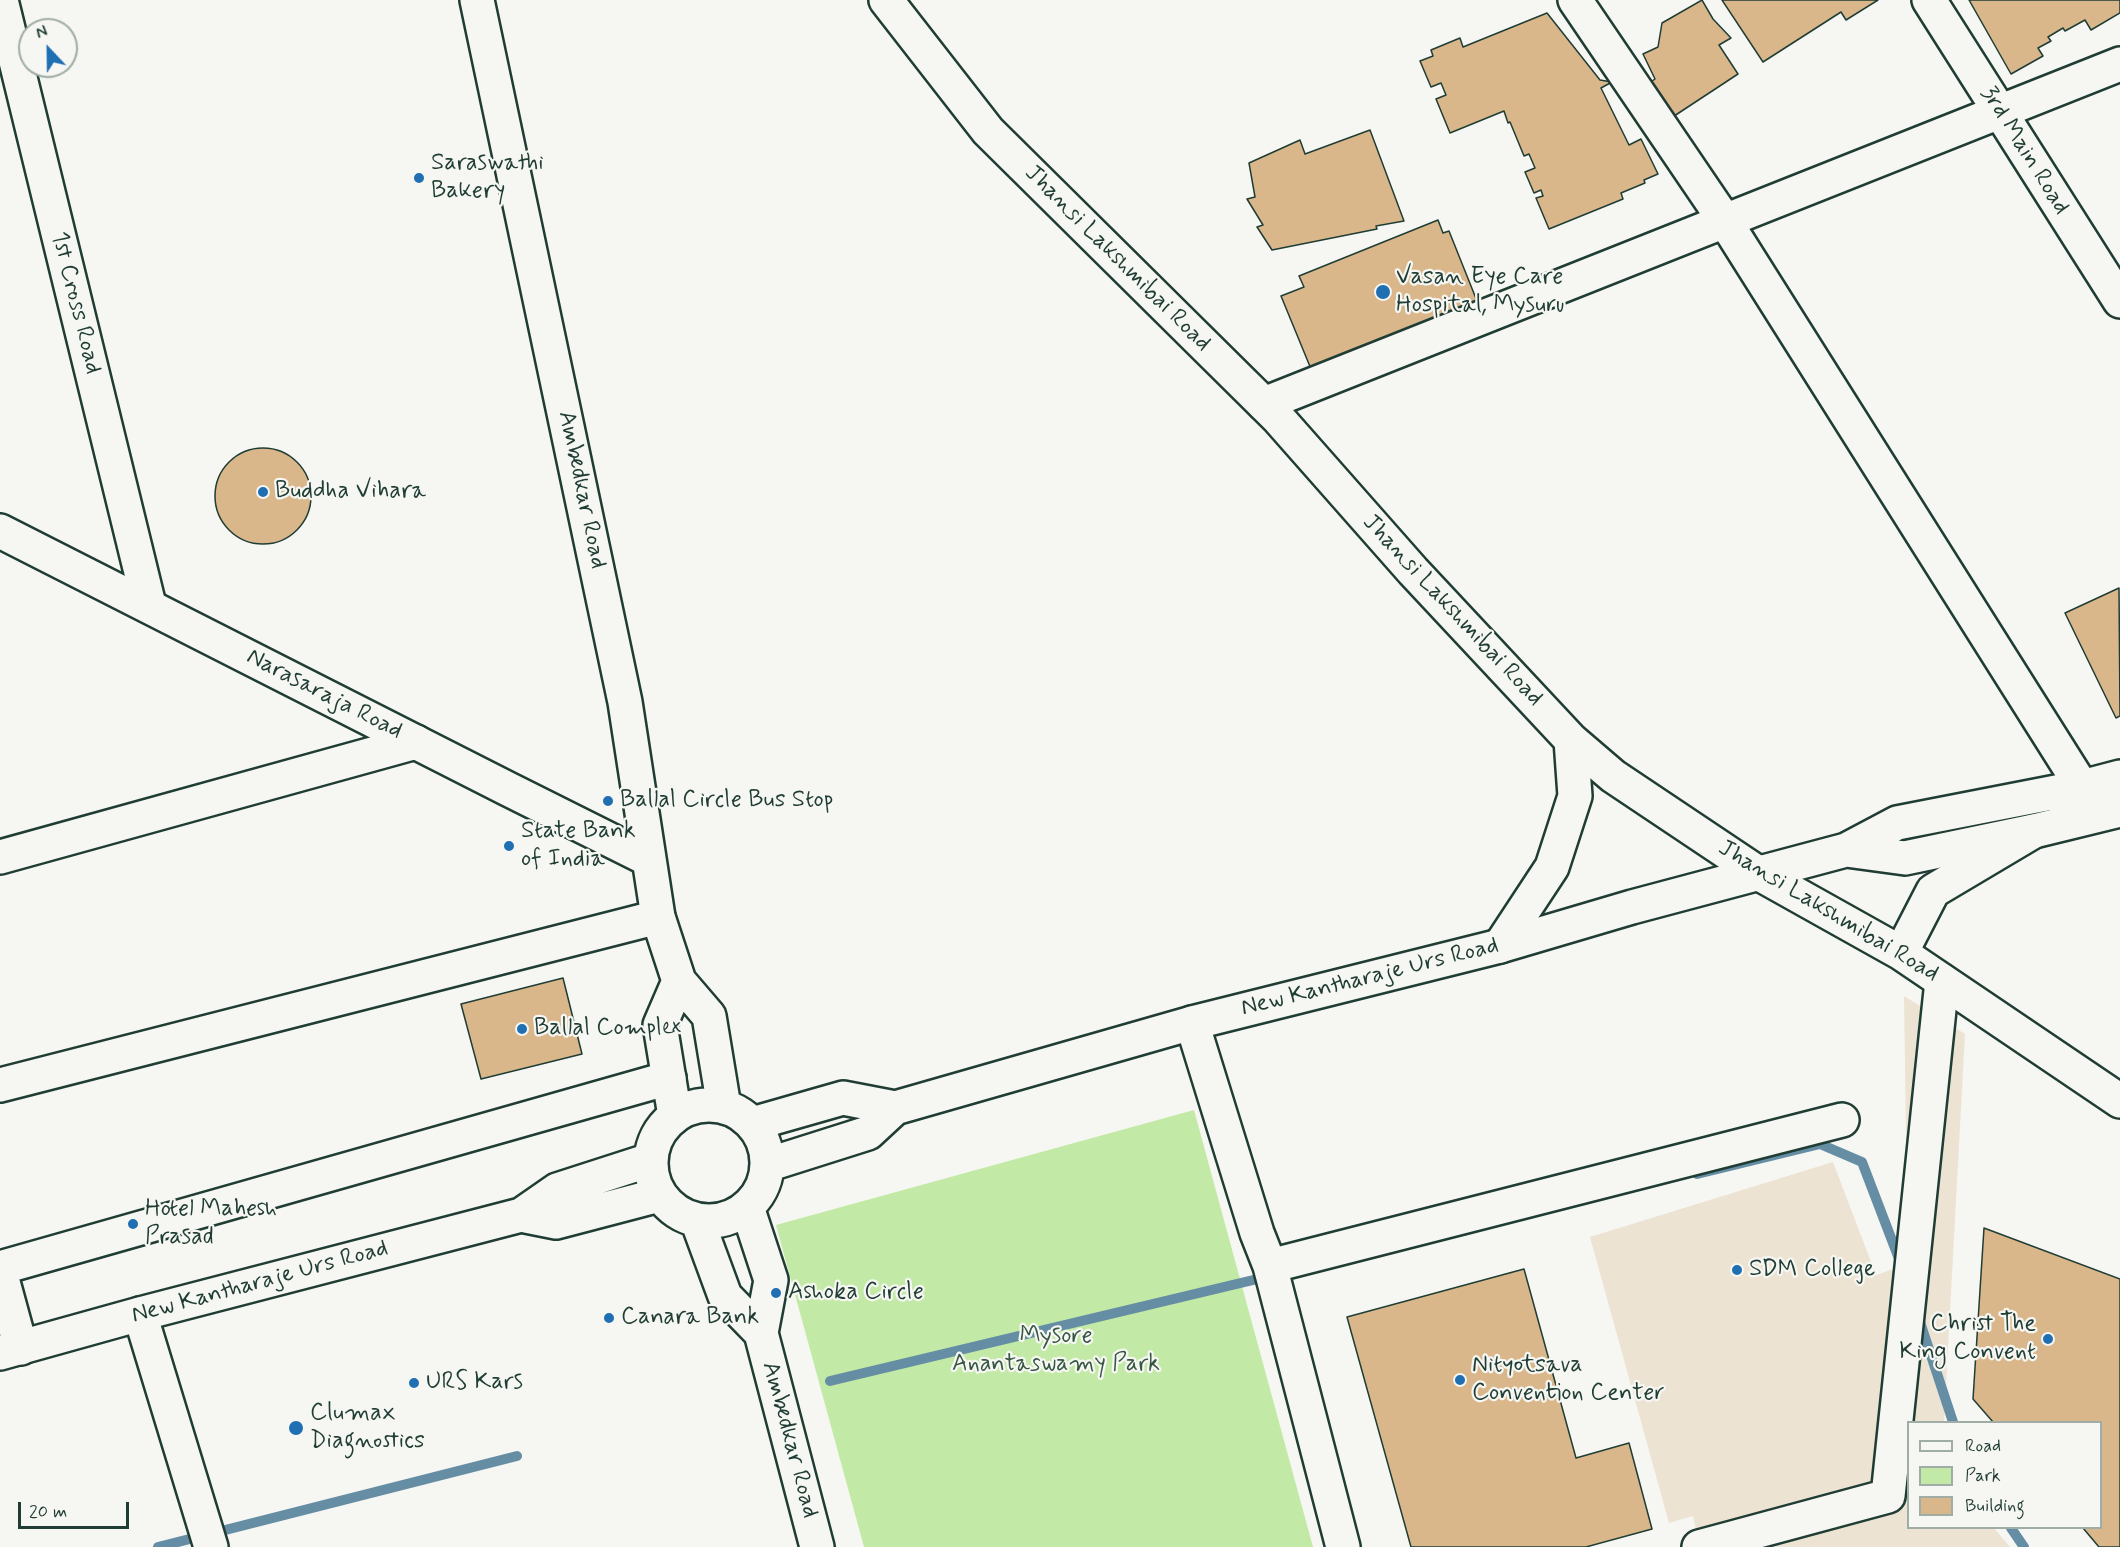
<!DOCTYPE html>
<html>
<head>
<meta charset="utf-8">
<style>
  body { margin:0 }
  #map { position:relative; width:2120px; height:1547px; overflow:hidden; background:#f6f6f2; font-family:Mynerve,sans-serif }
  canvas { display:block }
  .legend { position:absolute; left:1907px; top:1421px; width:195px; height:108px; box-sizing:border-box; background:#f6f6f2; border:2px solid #a0aca6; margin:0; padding:8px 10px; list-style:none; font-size:18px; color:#1f3d34 }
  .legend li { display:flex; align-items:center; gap:12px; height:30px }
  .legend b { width:30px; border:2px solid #a0aca6 }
  .north { position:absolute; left:18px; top:18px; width:60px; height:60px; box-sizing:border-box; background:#f6f6f2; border:2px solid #a0aca6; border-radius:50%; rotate:338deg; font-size:16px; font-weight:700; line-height:24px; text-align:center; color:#1f3d34 }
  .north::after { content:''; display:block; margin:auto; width:21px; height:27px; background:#1f6fb2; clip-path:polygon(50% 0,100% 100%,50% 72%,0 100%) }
  .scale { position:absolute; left:18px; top:1502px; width:111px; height:27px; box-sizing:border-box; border:3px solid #1f3d34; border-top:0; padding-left:8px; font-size:18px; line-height:21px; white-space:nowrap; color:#1f3d34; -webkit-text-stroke:4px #f6f6f2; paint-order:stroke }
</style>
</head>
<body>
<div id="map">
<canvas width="2120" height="1547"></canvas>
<ul class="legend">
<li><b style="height:8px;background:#f6f6f2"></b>Road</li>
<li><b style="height:16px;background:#c2eaa6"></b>Park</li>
<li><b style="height:16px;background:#d9b78b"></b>Building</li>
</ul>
<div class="north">N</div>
<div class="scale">20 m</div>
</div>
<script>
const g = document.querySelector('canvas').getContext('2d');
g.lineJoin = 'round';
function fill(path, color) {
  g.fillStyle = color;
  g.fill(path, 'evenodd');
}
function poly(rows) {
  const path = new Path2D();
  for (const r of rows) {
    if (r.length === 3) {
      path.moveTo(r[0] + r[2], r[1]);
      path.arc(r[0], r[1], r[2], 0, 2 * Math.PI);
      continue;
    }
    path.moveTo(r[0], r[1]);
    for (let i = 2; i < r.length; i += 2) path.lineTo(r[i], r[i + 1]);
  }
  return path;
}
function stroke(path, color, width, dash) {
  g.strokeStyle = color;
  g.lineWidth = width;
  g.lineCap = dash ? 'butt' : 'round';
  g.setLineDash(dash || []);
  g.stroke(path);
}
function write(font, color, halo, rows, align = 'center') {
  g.font = font + ' Mynerve,sans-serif';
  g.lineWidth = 4.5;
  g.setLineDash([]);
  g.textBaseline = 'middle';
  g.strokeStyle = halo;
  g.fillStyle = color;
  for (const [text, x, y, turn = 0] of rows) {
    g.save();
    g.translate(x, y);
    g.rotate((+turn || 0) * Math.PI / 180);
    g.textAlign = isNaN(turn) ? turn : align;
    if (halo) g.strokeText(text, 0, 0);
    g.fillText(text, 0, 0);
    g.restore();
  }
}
fill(poly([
  [1904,996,1965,1034,1944,1422,1908,1422,1908,1528,1994,1528,2010,1547,1700,1547,1693,1516,1669,1523,1590,1237,1833,1162,1876,1275,1908,1264]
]), '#ede3d3');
fill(poly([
  [1194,1110,1313,1547,864,1547,776,1225]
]), '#c2eaa6');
stroke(poly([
  [1697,1174,1820,1144,1862,1162,1901,1264],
  [1918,1316,1953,1422],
  [830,1381,1270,1276],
  [2011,1528,2024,1547],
  [158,1547,517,1456]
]), '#658da4', 10);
const building = poly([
  [1702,0,1713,19,1731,38,1719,45,1738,74,1662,124,1639,90,1655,79,1643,54,1658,47,1662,23,1702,0],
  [1722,0,1878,0,1846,20,1841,12,1763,62,1722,0],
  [1969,0,2120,0,2120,13,2091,30,2085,20,2065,31,2063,28,2048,37,2051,41,2038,48,2043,56,2011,74,1969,0],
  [1547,13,1600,80,1612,82,1601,88,1629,145,1641,139,1658,174,1644,180,1645,183,1621,193,1623,199,1549,229,1536,198,1543,196,1541,190,1534,193,1525,172,1535,168,1529,154,1524,156,1510,122,1508,123,1504,111,1450,133,1436,99,1446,95,1441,83,1431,87,1420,61,1433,56,1431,50,1460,38,1463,47,1547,13],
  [1370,130,1404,221,1376,226,1377,229,1272,250,1257,227,1263,225,1247,199,1255,197,1249,163,1300,140,1305,154,1370,130],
  [1438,220,1443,233,1449,231,1477,301,1311,369,1281,296,1304,287,1299,276,1438,220],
  [263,496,48],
  [2119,588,2120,716,2116,718,2065,613,2119,588],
  [563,978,582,1054,481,1079,461,1004,563,978],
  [1984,1228,2120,1279,2120,1547,2099,1547,2083,1528,2100,1528,2100,1422,1993,1422,1973,1399,1984,1228],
  [1524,1269,1576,1458,1629,1443,1652,1529,1586,1547,1411,1547,1347,1317,1524,1269]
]);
fill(building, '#d9b78b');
stroke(building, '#1f3d34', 1.5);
const street = poly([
  [1,0,149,605],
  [1575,0,1725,221,2082,787],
  [1929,0,2120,301],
  [1264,404,2120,64],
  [0,857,416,742],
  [1192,1023,1257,1233,1270,1266,1343,1547],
  [0,1085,658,917],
  [1270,1266,1842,1120],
  [0,1268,669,1078],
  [0,1271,21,1348],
  [140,1314,211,1547],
  [1699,1547,1888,1496,1942,981]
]);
const secondary = poly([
  [477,0,625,702,658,917,679,981,709,1016,724,1107],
  [0,531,508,789,648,859],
  [1846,850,1905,858,2034,831,2120,810],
  [709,1163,58],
  [675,1116,660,1025,679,981],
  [752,1124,843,1098,895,1108,1192,1023,1500,946,1632,907,1846,850,1897,823,2082,787,2120,777],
  [767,1165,868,1133,895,1108],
  [747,1207,771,1280,761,1333,817,1547],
  [521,1215,556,1222,659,1195],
  [697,1220,725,1296,761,1333],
  [0,1353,140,1314,521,1215,557,1190,650,1160]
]);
const primary = poly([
  [886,0,988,131,1278,418,1413,571,1571,740,1613,776,1758,873,1901,953,2120,1101],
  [1500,946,1552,867,1575,796,1571,740],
  [1901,953,1933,891,2034,831]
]);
stroke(street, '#1f3d34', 38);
stroke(secondary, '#1f3d34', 38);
stroke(primary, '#1f3d34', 38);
stroke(street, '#f6f6f2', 33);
stroke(secondary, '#f6f6f2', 33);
stroke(primary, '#f6f6f2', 33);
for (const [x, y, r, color] of [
  [419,178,6,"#1f6fb2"],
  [1383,292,8,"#1f6fb2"],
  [263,492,6,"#1f6fb2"],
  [608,801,6,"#1f6fb2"],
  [509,846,6,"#1f6fb2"],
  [522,1029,6,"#1f6fb2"],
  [133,1224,6,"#1f6fb2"],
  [1737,1270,6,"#1f6fb2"],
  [776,1293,6,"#1f6fb2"],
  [609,1318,6,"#1f6fb2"],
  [2048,1339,6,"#1f6fb2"],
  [1460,1380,6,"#1f6fb2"],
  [414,1383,6,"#1f6fb2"],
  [296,1428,8,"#1f6fb2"]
]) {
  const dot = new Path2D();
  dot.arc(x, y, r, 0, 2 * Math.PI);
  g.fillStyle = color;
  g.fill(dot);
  stroke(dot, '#f6f6f2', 2);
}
write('24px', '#1f3d34', '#f6f6f2', [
  ["3rd Main Road",2024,151,58],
  ["Jhansi Lakshmibai Road",1117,259,45],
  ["1st Cross Road",75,303,76],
  ["Ambedkar Road",581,490,78],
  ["Jhansi Lakshmibai Road",1452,611,47],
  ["Narasaraja Road",324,695,27],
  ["Jhansi Lakshmibai Road",1828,912,31],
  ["New Kantharaje Urs Road",1370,978,-14],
  ["New Kantharaje Urs Road",260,1283,-15],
  ["Ambedkar Road",789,1440,75]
]);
write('24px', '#1f3d34', '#f6f6f2', [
  ["Saraswathi",431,164],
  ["Bakery",431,192],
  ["Vasan Eye Care",1396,278],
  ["Hospital, Mysuru",1396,306],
  ["Buddha Vihara",275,492],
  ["Ballal Circle Bus Stop",620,801],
  ["State Bank",521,832],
  ["of India",521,860],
  ["Ballal Complex",534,1029],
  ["Hotel Mahesh",145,1210],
  ["Prasad",145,1238],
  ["SDM College",1749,1270],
  ["Ashoka Circle",788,1293],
  ["Canara Bank",621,1318],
  ["Christ The",2036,1325,"right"],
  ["King Convent",2036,1353,"right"],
  ["Nityotsava",1472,1366],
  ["Convention Center",1472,1394],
  ["URS Kars",426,1383],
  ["Clumax",310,1414],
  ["Diagnostics",310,1442]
], 'left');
write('24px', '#375745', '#f6f6f2', [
  ["Mysore",1056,1337],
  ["Anantaswamy Park",1056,1365]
]);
</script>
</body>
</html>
